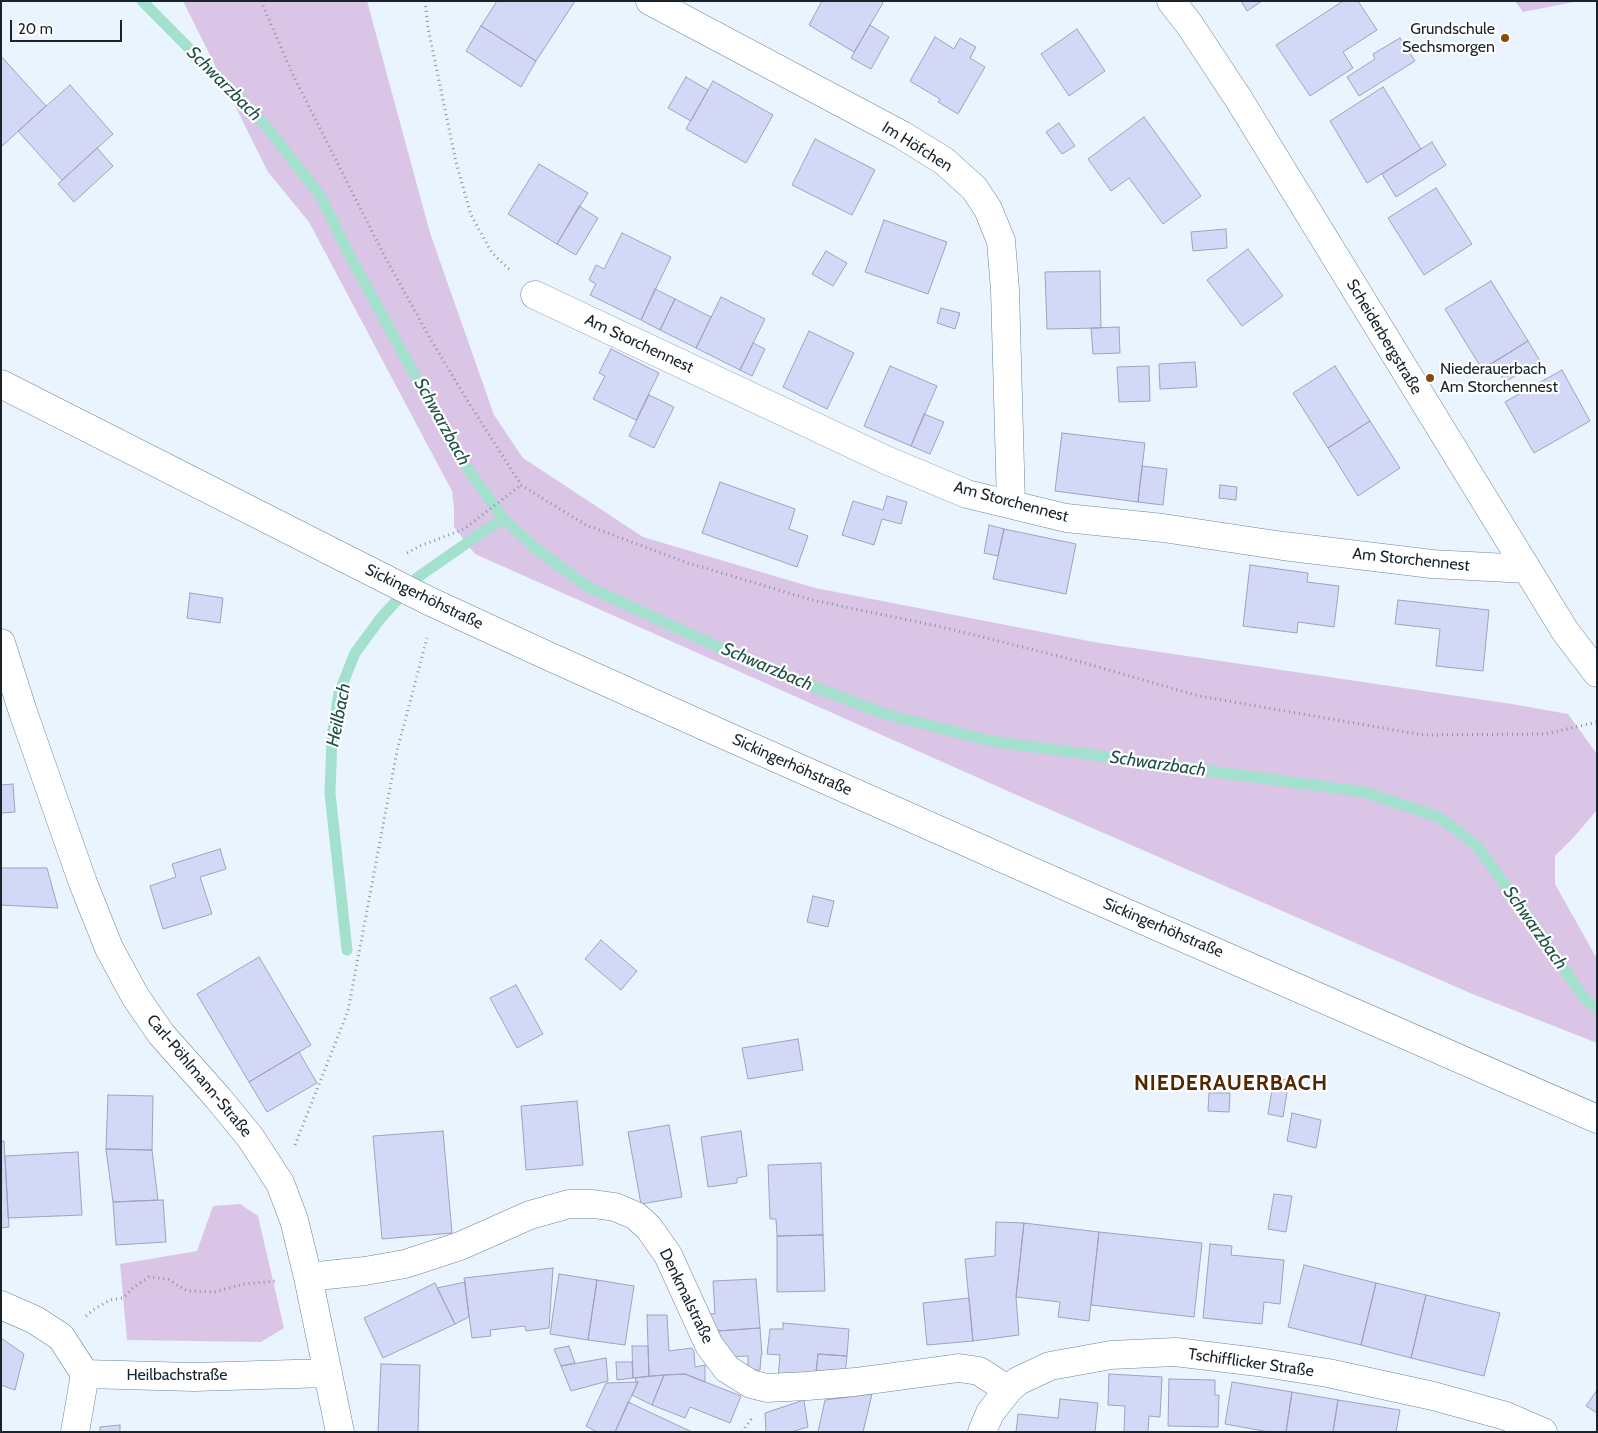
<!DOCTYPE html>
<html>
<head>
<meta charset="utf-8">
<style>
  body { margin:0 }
  #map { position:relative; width:1598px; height:1433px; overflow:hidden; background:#e9f4fe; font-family:Cabin,sans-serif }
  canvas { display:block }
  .frame { position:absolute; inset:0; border:2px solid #19232b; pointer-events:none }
  .scale { position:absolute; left:10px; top:20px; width:112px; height:22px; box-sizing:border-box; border:2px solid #19232b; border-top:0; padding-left:6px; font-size:15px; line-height:18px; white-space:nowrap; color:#19232b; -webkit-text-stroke:4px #fff; paint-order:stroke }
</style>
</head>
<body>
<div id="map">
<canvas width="1598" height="1433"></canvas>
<div class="frame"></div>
<div class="scale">20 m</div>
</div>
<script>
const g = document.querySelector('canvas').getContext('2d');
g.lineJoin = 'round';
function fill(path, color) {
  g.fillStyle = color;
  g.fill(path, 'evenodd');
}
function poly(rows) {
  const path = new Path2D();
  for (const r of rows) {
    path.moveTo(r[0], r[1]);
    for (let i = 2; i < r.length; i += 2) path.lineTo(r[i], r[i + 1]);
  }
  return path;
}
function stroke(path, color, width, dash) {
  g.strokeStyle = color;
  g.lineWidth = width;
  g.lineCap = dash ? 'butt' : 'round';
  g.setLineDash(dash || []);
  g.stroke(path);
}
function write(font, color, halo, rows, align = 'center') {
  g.font = font + ' Cabin,sans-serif';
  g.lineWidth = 4.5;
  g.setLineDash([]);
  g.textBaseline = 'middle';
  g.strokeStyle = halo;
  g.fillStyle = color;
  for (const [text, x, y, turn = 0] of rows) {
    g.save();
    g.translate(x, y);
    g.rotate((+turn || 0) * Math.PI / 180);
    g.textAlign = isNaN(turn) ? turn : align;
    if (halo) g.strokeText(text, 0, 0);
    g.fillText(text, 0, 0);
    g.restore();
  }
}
fill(poly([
  [183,1,367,1,430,233,494,415,523,458,643,537,815,588,1099,643,1512,704,1568,714,1597,754,1597,810,1574,837,1555,856,1555,884,1597,959,1597,1043,1470,993,1019,796,475,554,454,527,454,509,452,491,436,461,309,222,268,172],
  [1515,1,1579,1,1523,12],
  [240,1204,258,1216,284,1328,261,1342,127,1340,120,1264,197,1251,213,1206]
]), '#dbc5e7');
stroke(poly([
  [142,1,266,126,320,195,351,258,460,458,503,518,535,548,588,587,759,666,885,714,990,741,1364,792,1439,817,1477,846,1532,922,1585,999,1597,1008],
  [347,950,330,793,332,737,339,693,355,653,380,619,418,577,503,518]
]), '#a4e0ce', 11);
const building = poly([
  [497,1,575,1,536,61,481,26,497,1],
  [822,1,881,1,883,3,854,52,809,25,822,1],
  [1241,1,1262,1,1247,11,1241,1],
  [1343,1,1358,1,1377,30,1343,52,1353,68,1310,96,1276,45,1343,1],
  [870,25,889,37,871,69,851,58,870,25],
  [481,26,536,61,521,87,466,51,481,26],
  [1077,29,1105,71,1069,96,1041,54,1077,29],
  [935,37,954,49,960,38,976,47,970,58,985,67,958,114,938,102,940,99,910,81,935,37],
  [1400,38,1415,61,1359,96,1347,77,1375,59,1373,54,1400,38],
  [1,56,46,106,1,147,1,56],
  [686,77,708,90,691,121,668,108,686,77],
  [713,81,773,115,746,163,686,129,713,81],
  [70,85,113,134,62,180,18,131,70,85],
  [1383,87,1421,149,1367,183,1330,121,1383,87],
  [1144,117,1201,196,1163,224,1129,178,1111,191,1088,159,1144,117],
  [1059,123,1075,146,1062,154,1046,132,1059,123],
  [815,139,875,170,852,215,792,185,815,139],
  [1432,142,1446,165,1396,197,1382,174,1432,142],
  [97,148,113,166,74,202,58,184,97,148],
  [539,164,588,193,557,244,508,214,539,164],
  [1436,188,1472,244,1424,275,1388,218,1436,188],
  [579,206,598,218,576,255,557,244,579,206],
  [884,220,947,242,928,294,865,272,884,220],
  [1226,229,1227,248,1193,251,1191,232,1226,229],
  [622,233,671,257,641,320,590,295,596,284,589,280,596,265,604,269,622,233],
  [1248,249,1283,296,1242,326,1207,280,1248,249],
  [826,251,847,263,833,286,812,274,826,251],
  [1100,271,1101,328,1047,329,1045,272,1100,271],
  [1491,281,1528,341,1482,369,1445,309,1491,281],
  [655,289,675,299,660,330,641,320,655,289],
  [721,297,765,319,740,370,696,348,721,297],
  [675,299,711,317,696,348,660,330,675,299],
  [941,308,960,313,955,329,937,323,941,308],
  [1119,327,1120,353,1093,354,1091,328,1119,327],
  [809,331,854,353,827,409,783,387,809,331],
  [1528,341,1540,361,1505,382,1493,363,1528,341],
  [753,343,765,349,752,376,740,370,753,343],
  [611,349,659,373,636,420,593,399,605,376,599,373,611,349],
  [1195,362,1197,387,1160,389,1159,364,1195,362],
  [890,366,937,386,911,446,864,426,890,366],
  [1149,366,1150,401,1119,402,1117,367,1149,366],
  [1335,366,1370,421,1328,448,1293,393,1335,366],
  [1562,370,1590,421,1534,453,1505,402,1562,370],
  [649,395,674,407,654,448,629,436,649,395],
  [924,414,944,422,930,454,911,446,924,414],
  [1370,421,1400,468,1358,496,1328,448,1370,421],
  [1062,433,1145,443,1138,502,1055,491,1062,433],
  [1142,466,1167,469,1163,505,1138,502,1142,466],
  [720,482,795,509,789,529,808,536,797,567,702,533,720,482],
  [1220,485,1237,487,1236,500,1219,498,1220,485],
  [887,496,907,502,901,524,882,519,874,545,842,535,853,501,883,510,887,496],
  [989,525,1004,529,998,556,984,553,989,525],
  [1004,529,1076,544,1066,594,993,579,1004,529],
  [1250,565,1308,573,1307,582,1339,586,1334,627,1298,622,1297,633,1243,626,1250,565],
  [190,593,223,598,220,623,187,618,190,593],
  [1398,600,1489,610,1483,671,1436,666,1440,629,1395,624,1398,600],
  [13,784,15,812,1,813,1,785,13,784],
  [220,849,226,869,200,877,212,914,163,929,150,886,176,877,172,864,220,849],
  [1,868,47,868,58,908,1,905,1,868],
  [813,896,834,901,828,927,807,922,813,896],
  [601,940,637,971,621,990,585,959,601,940],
  [259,957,311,1045,249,1082,197,994,259,957],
  [516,985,543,1034,517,1048,490,998,516,985],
  [798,1039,803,1070,748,1079,742,1048,798,1039],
  [299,1052,317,1083,267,1112,249,1082,299,1052],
  [1274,1078,1289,1080,1283,1117,1268,1114,1274,1078],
  [1209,1093,1230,1093,1229,1112,1208,1111,1209,1093],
  [108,1095,153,1096,152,1150,106,1149,108,1095],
  [577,1101,583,1165,526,1170,521,1106,577,1101],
  [1292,1113,1321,1120,1316,1148,1287,1141,1292,1113],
  [669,1125,682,1197,641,1204,628,1132,669,1125],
  [443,1131,452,1233,382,1239,373,1136,443,1131],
  [741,1131,747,1176,737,1178,737,1183,708,1187,701,1137,741,1131],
  [1,1141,4,1141,9,1227,1,1228,1,1141],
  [106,1149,152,1150,158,1200,113,1202,106,1149],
  [78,1152,82,1215,8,1218,5,1156,78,1152],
  [821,1163,823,1235,777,1236,776,1219,770,1219,768,1165,821,1163],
  [1274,1194,1292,1196,1286,1232,1268,1229,1274,1194],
  [163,1200,166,1242,116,1245,113,1202,163,1200],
  [996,1222,1024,1223,1016,1297,1019,1335,973,1341,965,1259,995,1256,996,1222],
  [1024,1223,1099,1232,1089,1321,1058,1317,1060,1302,1016,1297,1024,1223],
  [1099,1232,1202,1243,1194,1317,1091,1305,1099,1232],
  [823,1235,825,1291,777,1292,777,1236,823,1235],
  [1210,1244,1232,1246,1231,1255,1284,1260,1280,1304,1264,1302,1262,1324,1203,1318,1210,1244],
  [1304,1265,1376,1283,1361,1345,1288,1327,1304,1265],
  [553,1268,549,1328,526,1331,525,1326,490,1330,491,1336,472,1338,464,1278,553,1268],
  [559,1274,597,1280,588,1340,550,1334,559,1274],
  [756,1279,760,1328,717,1331,706,1313,715,1314,713,1281,756,1279],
  [597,1280,634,1286,625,1345,588,1340,597,1280],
  [465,1282,469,1317,455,1324,437,1288,465,1282],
  [435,1283,455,1324,383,1358,364,1318,435,1283],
  [1376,1283,1426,1295,1411,1358,1361,1345,1376,1283],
  [1426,1295,1500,1313,1484,1376,1411,1358,1426,1295],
  [969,1298,973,1341,927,1345,923,1303,969,1298],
  [647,1315,667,1315,669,1351,692,1348,694,1352,695,1367,705,1365,705,1382,685,1374,649,1376,647,1315],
  [783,1323,849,1329,847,1356,818,1354,816,1373,778,1377,780,1355,767,1354,770,1329,783,1329,783,1323],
  [760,1328,762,1355,761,1355,760,1370,748,1370,748,1356,722,1357,717,1331,760,1328],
  [1,1338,24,1354,15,1390,1,1385,1,1338],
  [569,1346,575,1363,561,1366,554,1349,569,1346],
  [632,1346,648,1346,649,1376,633,1378,632,1346],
  [818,1354,847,1356,845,1375,816,1373,818,1354],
  [606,1358,608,1381,571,1391,561,1366,606,1358],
  [616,1362,632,1362,633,1378,617,1380,616,1362],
  [381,1364,420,1365,418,1432,378,1432,381,1364],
  [685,1374,741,1396,730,1423,690,1407,685,1418,652,1405,664,1375,685,1374],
  [1109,1374,1162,1377,1160,1417,1149,1416,1148,1432,1124,1432,1125,1406,1108,1405,1109,1374],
  [664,1375,652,1405,632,1395,638,1382,636,1382,635,1378,664,1375],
  [1169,1379,1215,1380,1215,1395,1219,1395,1218,1427,1168,1426,1169,1379],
  [638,1382,615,1432,597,1432,586,1426,606,1383,638,1382],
  [1232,1382,1292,1392,1286,1432,1269,1432,1225,1424,1232,1382],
  [1597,1390,1597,1413,1586,1406,1597,1390],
  [1292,1392,1338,1400,1333,1432,1286,1432,1292,1392],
  [872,1394,863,1432,818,1432,825,1400,872,1394],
  [1060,1399,1098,1403,1095,1432,1016,1432,1018,1414,1058,1418,1060,1399],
  [804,1400,808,1427,791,1432,766,1432,765,1413,804,1400],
  [1338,1400,1400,1410,1396,1432,1333,1432,1338,1400],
  [628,1402,692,1432,615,1432,628,1402],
  [120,1425,120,1432,100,1432,100,1427,120,1425]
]);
fill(building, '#d3d8f7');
stroke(building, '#9ea2c0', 1);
const minor = poly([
  [650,1,902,135,944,161,974,188,988,209,1001,241,1005,290,1011,504],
  [1171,1,1189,24,1238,98,1565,631,1597,673],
  [535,295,886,460,967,494,1066,518,1163,528,1283,546,1432,564,1527,569],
  [1,643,23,712,83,883,109,948,135,996,161,1034,218,1098,250,1137,280,1183,294,1220,308,1277,340,1432],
  [308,1277,365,1271,405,1264,460,1246,530,1215,569,1204,593,1204,615,1207,636,1216,649,1228,668,1255,709,1345,727,1369,751,1384,767,1388,807,1386,855,1382,959,1368,979,1371,1008,1390],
  [1,1305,35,1320,61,1337,85,1374],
  [85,1374,194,1377,328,1373],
  [75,1432,85,1374],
  [982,1432,990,1413,1008,1390,1018,1381,1050,1366,1111,1355,1175,1352,1258,1362,1328,1373,1433,1396,1506,1416,1543,1432]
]);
const major = poly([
  [1,384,429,601,546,655,731,738,1065,886,1597,1119]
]);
stroke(minor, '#6d869b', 29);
stroke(major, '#6d869b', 29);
stroke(poly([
  [261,1,293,75,385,257,431,340,467,400,521,485,586,525,688,563,812,600,942,627,1074,660,1199,696,1423,735,1545,734,1597,722],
  [425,1,428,28,456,162,471,215,492,253,511,271],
  [407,553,420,546,464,529,521,485],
  [295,1145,348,1011,397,751,427,638],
  [86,1316,93,1310,110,1300,123,1298,134,1287,149,1277,168,1279,187,1291,214,1292,244,1284,276,1281],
  [742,1432,752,1418]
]), '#89949d', 3, [1, 4]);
stroke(minor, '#fff', 28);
stroke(major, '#fff', 28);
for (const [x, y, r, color] of [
  [1505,38,5,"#884a0b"],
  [1430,378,5,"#884a0b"]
]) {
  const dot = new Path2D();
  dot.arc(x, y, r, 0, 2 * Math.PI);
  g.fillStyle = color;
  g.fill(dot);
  stroke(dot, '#fff', 2);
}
write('16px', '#19232b', '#fff', [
  ["Grundschule",1495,29],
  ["Sechsmorgen",1495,47],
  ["Niederauerbach",1440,369,"left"],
  ["Am Storchennest",1440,387,"left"]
], 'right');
write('16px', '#19232b', '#fff', [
  ["Im Höfchen",917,147,32],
  ["Scheiderbergstraße",1384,337,59],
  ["Am Storchennest",639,344,25],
  ["Am Storchennest",1011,502,15],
  ["Am Storchennest",1411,560,6],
  ["Sickingerhöhstraße",424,597,26],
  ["Sickingerhöhstraße",792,765,24],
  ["Sickingerhöhstraße",1163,928,23],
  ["Carl-Pöhlmann-Straße",199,1076,50],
  ["Denkmalstraße",686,1296,64],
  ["Tschifflicker Straße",1251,1363,8],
  ["Heilbachstraße",177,1375]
]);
write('italic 18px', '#1f5144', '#fff', [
  ["Schwarzbach",224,84,45],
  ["Schwarzbach",442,422,61],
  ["Schwarzbach",767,667,23],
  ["Heilbach",339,715,-79],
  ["Schwarzbach",1158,764,8],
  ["Schwarzbach",1535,928,55]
]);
g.letterSpacing = '1px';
write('bold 21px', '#522800', '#fff', [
  ["NIEDERAUERBACH",1231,1084]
]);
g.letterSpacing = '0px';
</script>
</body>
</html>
